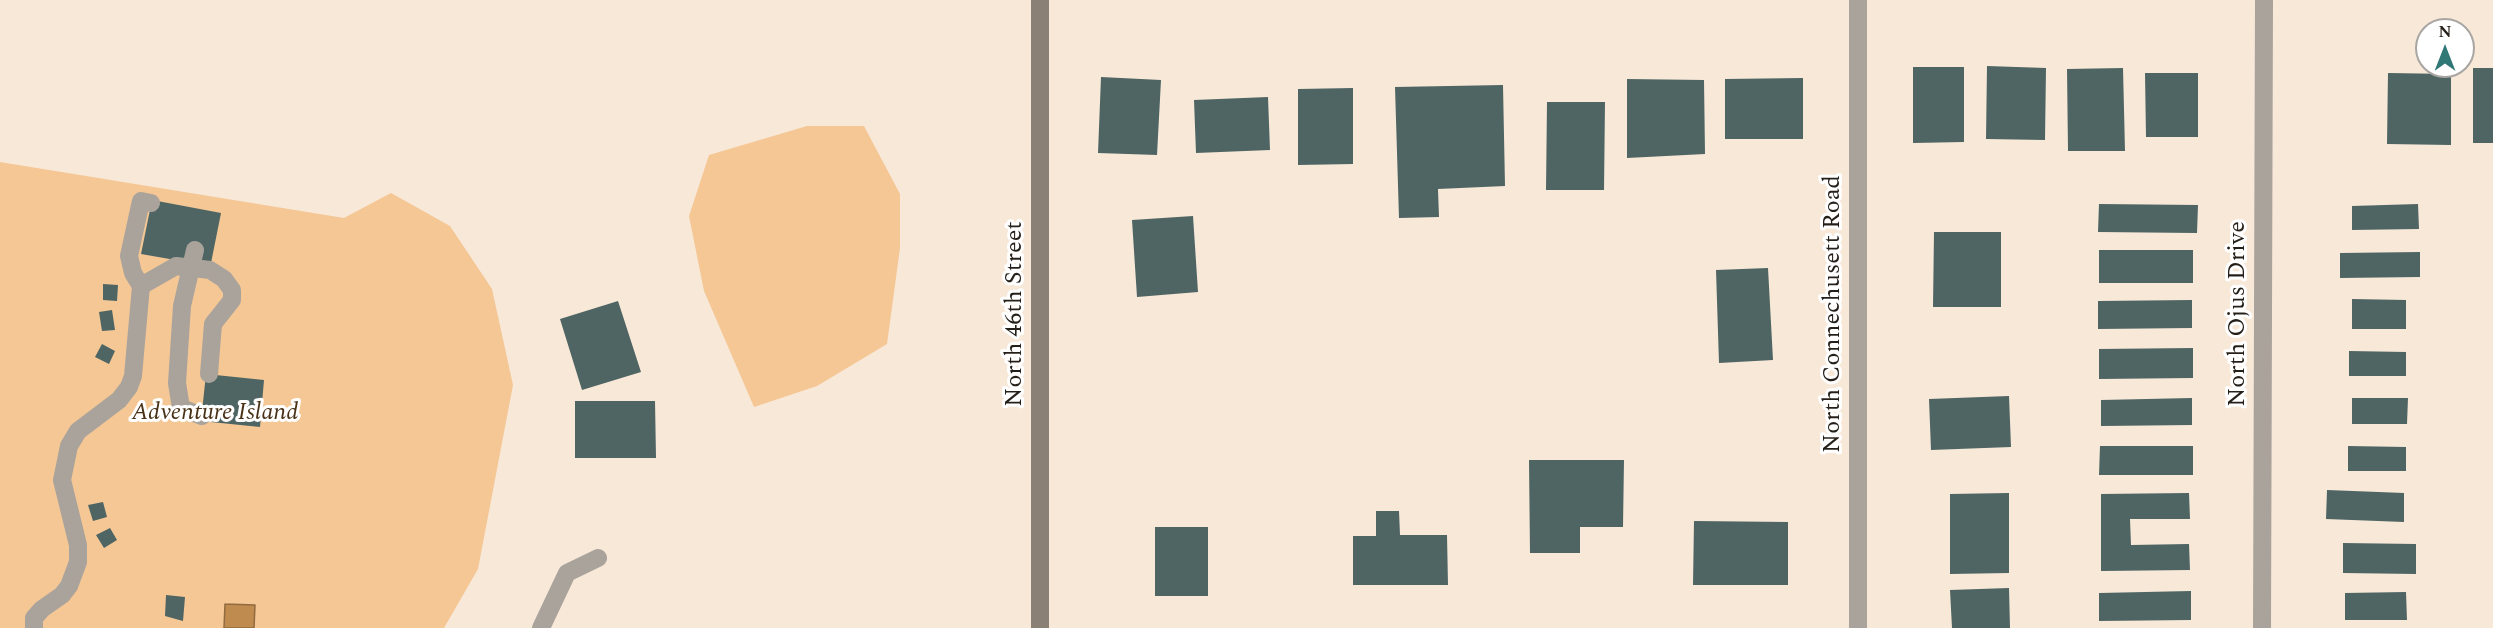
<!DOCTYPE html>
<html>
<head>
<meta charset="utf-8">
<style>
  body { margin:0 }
  #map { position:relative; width:2493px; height:628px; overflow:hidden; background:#f8e8d8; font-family:Spectral,serif }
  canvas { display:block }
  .north { position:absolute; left:2415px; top:18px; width:60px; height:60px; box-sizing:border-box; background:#fff; border:2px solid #a8a5a3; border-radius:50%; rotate:0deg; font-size:16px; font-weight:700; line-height:24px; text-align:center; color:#251f19 }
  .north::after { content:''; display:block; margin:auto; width:21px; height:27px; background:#2f7876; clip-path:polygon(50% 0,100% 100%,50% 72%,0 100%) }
</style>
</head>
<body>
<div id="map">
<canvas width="2493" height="628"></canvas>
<div class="north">N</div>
</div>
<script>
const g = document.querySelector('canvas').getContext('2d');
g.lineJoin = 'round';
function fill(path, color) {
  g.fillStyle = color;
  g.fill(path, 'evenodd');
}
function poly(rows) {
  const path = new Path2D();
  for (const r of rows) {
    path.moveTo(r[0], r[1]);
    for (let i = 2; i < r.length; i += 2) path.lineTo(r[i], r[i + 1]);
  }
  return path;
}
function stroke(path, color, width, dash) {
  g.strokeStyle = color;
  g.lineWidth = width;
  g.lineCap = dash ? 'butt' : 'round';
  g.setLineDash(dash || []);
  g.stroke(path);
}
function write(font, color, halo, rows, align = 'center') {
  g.font = font + ' Spectral,serif';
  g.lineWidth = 6;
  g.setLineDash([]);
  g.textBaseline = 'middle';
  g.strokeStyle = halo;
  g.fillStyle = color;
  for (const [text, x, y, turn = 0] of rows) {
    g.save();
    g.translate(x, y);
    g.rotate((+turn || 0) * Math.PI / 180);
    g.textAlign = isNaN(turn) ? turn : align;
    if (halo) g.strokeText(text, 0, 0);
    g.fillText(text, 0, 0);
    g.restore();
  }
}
fill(poly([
  [807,126,864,126,900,194,900,248,887,344,817,386,754,407,704,291,689,216,709,155],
  [0,162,344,218,391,193,450,226,492,289,513,385,478,569,444,628,0,628]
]), '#f4c795');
const water = poly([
  [225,604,255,605,254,628,224,628,225,604]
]);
fill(water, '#bf8b4f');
stroke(water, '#916b3f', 1.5);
fill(poly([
  [1987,66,2046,68,2045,140,1986,139],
  [1913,67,1964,67,1964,142,1913,143],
  [2123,68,2125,151,2068,151,2067,69],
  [2473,68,2493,68,2493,143,2473,143],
  [2145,73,2198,73,2198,137,2146,137],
  [2388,73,2451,74,2451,145,2387,144],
  [1101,77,1161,80,1157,155,1098,153],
  [1803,78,1803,139,1725,139,1725,79],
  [1627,79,1704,80,1705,154,1627,158],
  [1503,85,1505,186,1438,189,1439,217,1399,218,1395,87],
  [1353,88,1353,164,1298,165,1298,89],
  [1268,97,1270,150,1196,153,1194,100],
  [1547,102,1605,102,1604,190,1546,190],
  [152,200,221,213,211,263,187,262,141,254],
  [2099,204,2198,205,2197,233,2098,232],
  [2418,204,2419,229,2352,230,2352,206],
  [1193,216,1198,292,1137,297,1132,220],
  [1934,232,2001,232,2001,307,1933,307],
  [2099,250,2193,250,2193,283,2099,283],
  [2420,252,2420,277,2340,278,2340,253],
  [1768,268,1773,360,1719,363,1716,270],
  [103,284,118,285,117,301,103,300],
  [2352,299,2406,300,2406,329,2352,329],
  [2192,300,2192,328,2098,329,2098,301],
  [618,301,641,372,582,390,560,319],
  [112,310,115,330,102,331,99,312],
  [102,344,115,351,109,364,95,357],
  [2193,348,2193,378,2099,379,2099,349],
  [2349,351,2406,352,2406,376,2349,376],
  [206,374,264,380,260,427,201,421],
  [2009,396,2011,447,1931,450,1929,399],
  [2192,398,2192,425,2101,426,2101,400],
  [2352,398,2408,398,2407,424,2352,424],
  [575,401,655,401,656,458,575,458],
  [2100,446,2193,446,2193,475,2099,475],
  [2348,446,2406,447,2406,471,2348,471],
  [1529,460,1624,460,1623,527,1580,527,1580,553,1530,553],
  [2327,490,2404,493,2404,522,2326,519],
  [2009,493,2009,573,1950,574,1950,494],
  [2189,493,2190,519,2130,519,2131,545,2189,544,2190,570,2101,571,2101,494],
  [103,502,107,517,93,521,88,505],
  [1376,511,1399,511,1400,535,1447,535,1448,585,1353,585,1353,536,1376,536],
  [1694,521,1788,522,1788,585,1693,585],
  [1155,527,1208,527,1208,596,1155,596],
  [110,528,117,540,104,548,96,535],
  [2343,543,2416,544,2416,574,2343,573],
  [2009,588,2010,628,1952,628,1950,590],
  [2191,591,2191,620,2099,621,2099,593],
  [2406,592,2407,620,2345,620,2345,593],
  [166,595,185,597,183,621,165,616]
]), '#4e6564');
stroke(poly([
  [541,628,567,573,598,558]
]), '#aaa39c', 18);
stroke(poly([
  [1858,0,1858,628],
  [195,250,182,306,177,383,181,408,202,416],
  [141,286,133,273,129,256,141,201,151,203],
  [34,628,34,618,42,609,62,595,69,586,78,562,78,545,62,480,69,446,78,431,119,400,129,387,133,376,141,286,176,266,210,270,224,279,232,290,232,300,213,324,209,374],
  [2262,628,2264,0]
]), '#aaa39c', 18);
stroke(poly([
  [1040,0,1040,628]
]), '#8a8076', 18);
write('24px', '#251f19', '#fff', [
  ["North 46th Street",1016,314,-90],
  ["North Connechusett Road",1834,314,-90],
  ["North Ojus Drive",2239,314,-90]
]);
write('italic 24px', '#483116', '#fff', [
  ["Adventure Island",215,414]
]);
</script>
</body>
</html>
